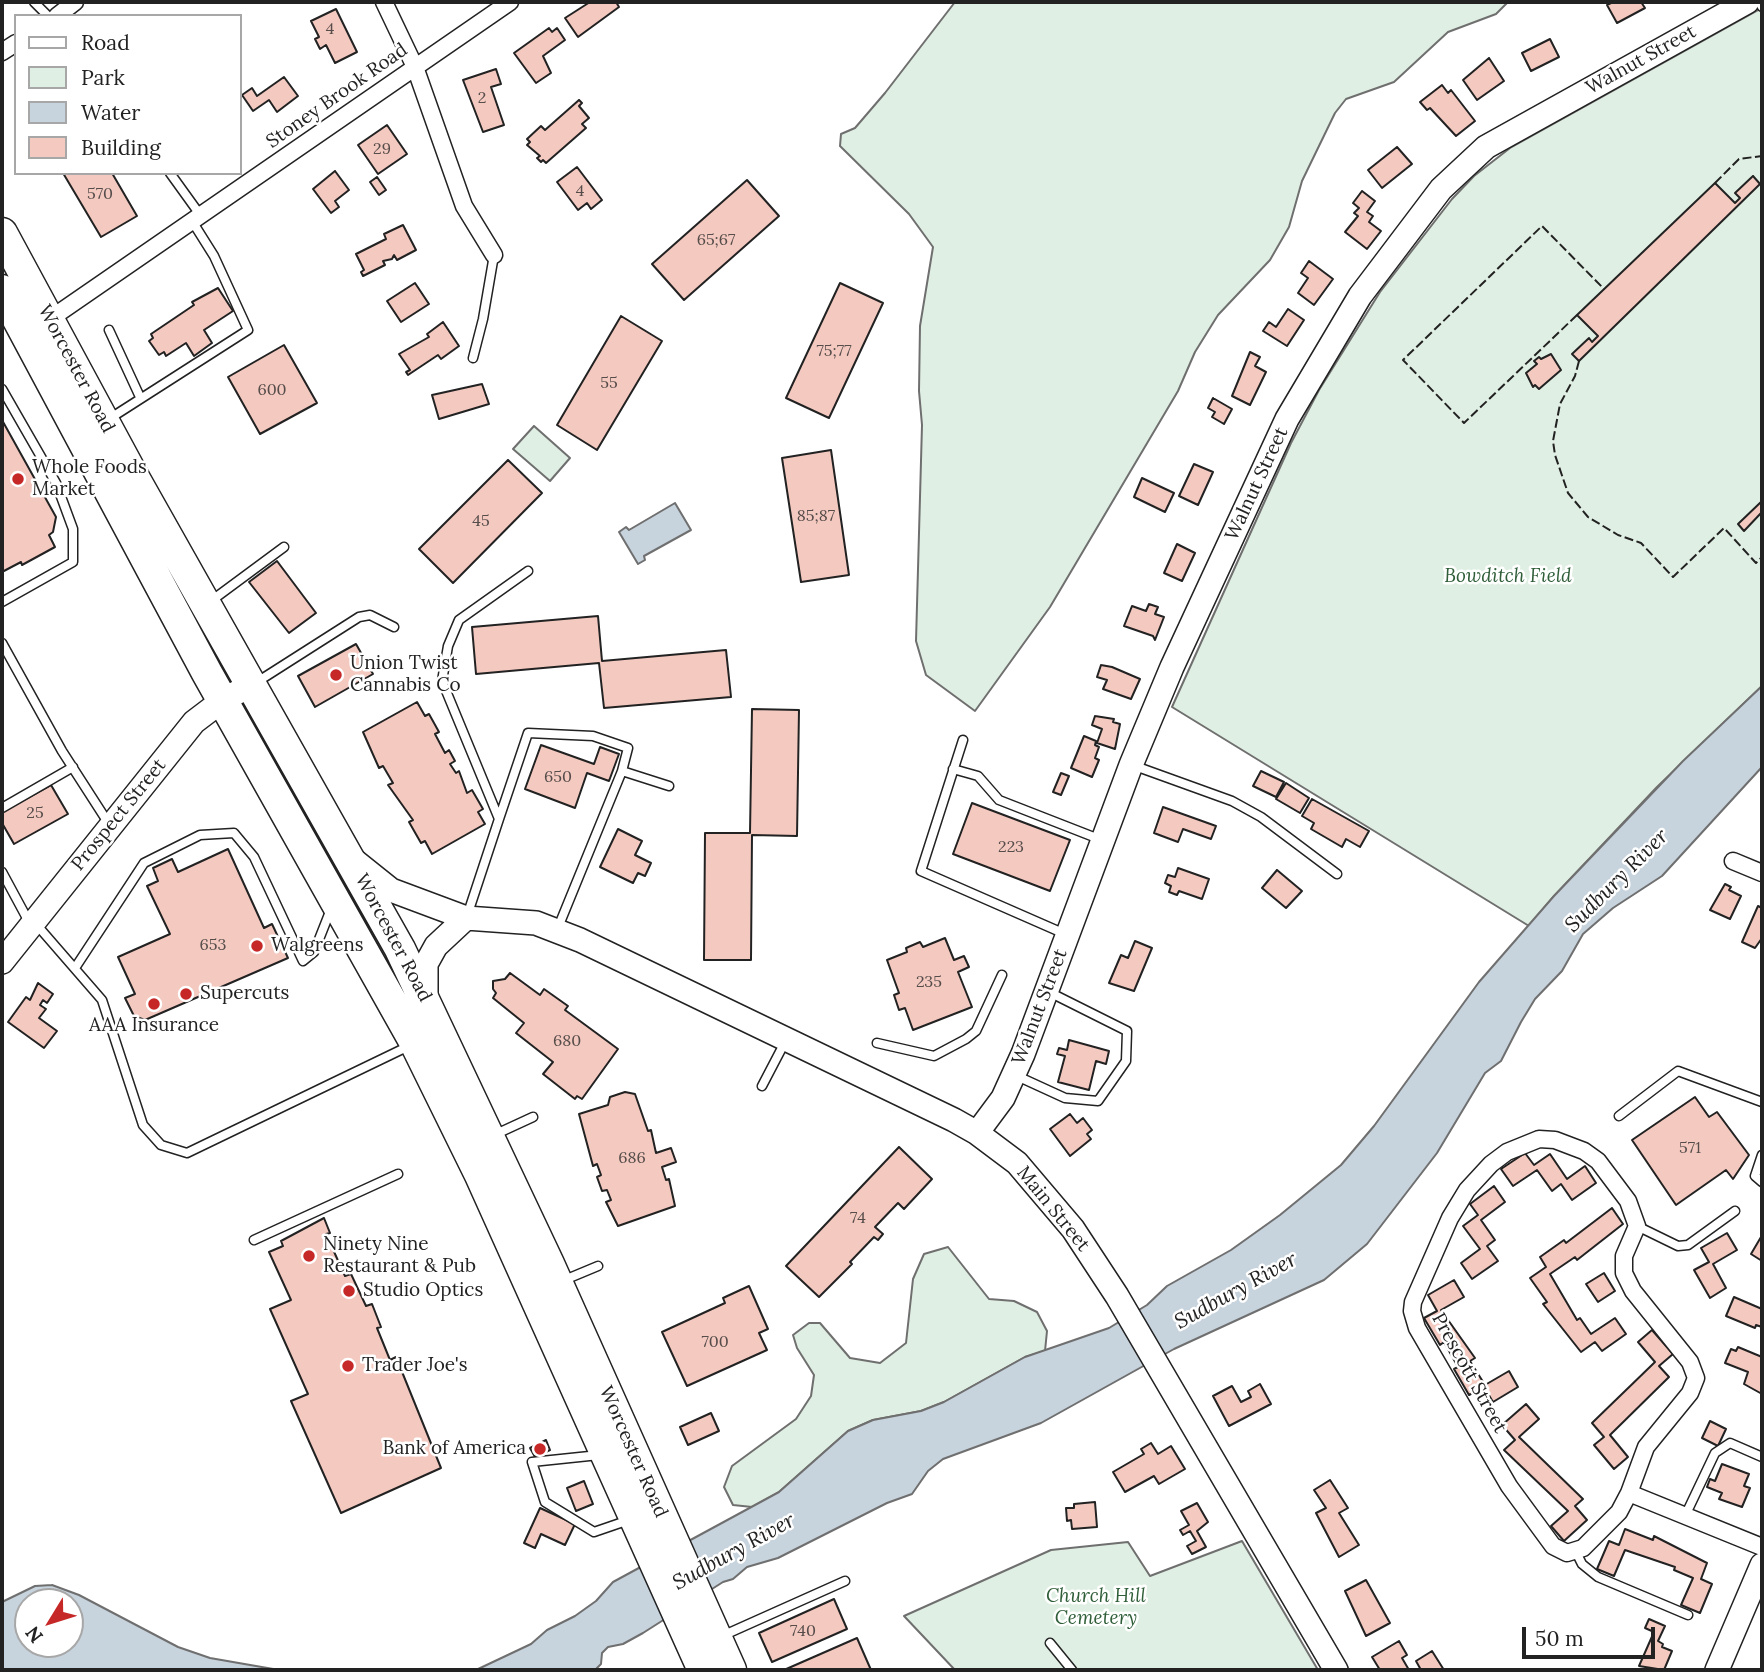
<!DOCTYPE html>
<html>
<head>
<meta charset="utf-8">
<style>
  body { margin:0 }
  #map { position:relative; width:1764px; height:1672px; overflow:hidden; background:#fff; font-family:Lora,serif }
  canvas { display:block }
  .frame { position:absolute; inset:0; border:4px solid #222; pointer-events:none }
  .legend { position:absolute; left:14px; top:14px; width:228px; height:161px; box-sizing:border-box; background:#fff; border:2px solid #a7a7a7; margin:0; padding:9px 12px; list-style:none; font-size:21px; color:#222 }
  .legend li { display:flex; align-items:center; gap:14px; height:35px }
  .legend b { width:35px; border:2px solid #a7a7a7 }
  .north { position:absolute; left:14px; top:1588px; width:70px; height:70px; box-sizing:border-box; background:#fff; border:2px solid #a7a7a7; border-radius:50%; rotate:232deg; font-size:19px; font-weight:700; line-height:28px; text-align:center; color:#222 }
  .north::after { content:''; display:block; margin:auto; width:24px; height:32px; background:#c62828; clip-path:polygon(50% 0,100% 100%,50% 72%,0 100%) }
  .scale { position:absolute; left:1522px; top:1627px; width:133px; height:32px; box-sizing:border-box; border:4px solid #222; border-top:0; padding-left:9px; font-size:21px; line-height:24px; white-space:nowrap; color:#222; -webkit-text-stroke:5px #fff; paint-order:stroke }
</style>
</head>
<body>
<div id="map">
<canvas width="1764" height="1672"></canvas>
<div class="frame"></div>
<ul class="legend">
<li><b style="height:9px;background:#fff"></b>Road</li>
<li><b style="height:19px;background:#e0efe3"></b>Park</li>
<li><b style="height:19px;background:#c7d3dd"></b>Water</li>
<li><b style="height:19px;background:#f3c9c0"></b>Building</li>
</ul>
<div class="north">N</div>
<div class="scale">50 m</div>
</div>
<script>
const g = document.querySelector('canvas').getContext('2d');
g.lineJoin = 'round';
function fill(path, color) {
  g.fillStyle = color;
  g.fill(path, 'evenodd');
}
function poly(rows) {
  const path = new Path2D();
  for (const r of rows) {
    path.moveTo(r[0], r[1]);
    for (let i = 2; i < r.length; i += 2) path.lineTo(r[i], r[i + 1]);
  }
  return path;
}
function stroke(path, color, width, dash) {
  g.strokeStyle = color;
  g.lineWidth = width;
  g.lineCap = dash ? 'butt' : 'round';
  g.setLineDash(dash || []);
  g.stroke(path);
}
function write(font, color, halo, rows, align = 'center') {
  g.font = font + ' Lora,serif';
  g.lineWidth = 5;
  g.setLineDash([]);
  g.textBaseline = 'middle';
  g.strokeStyle = halo;
  g.fillStyle = color;
  for (const [text, x, y, turn = 0] of rows) {
    g.save();
    g.translate(x, y);
    g.rotate((+turn || 0) * Math.PI / 180);
    g.textAlign = isNaN(turn) ? turn : align;
    if (halo) g.strokeText(text, 0, 0);
    g.fillText(text, 0, 0);
    g.restore();
  }
}
const green = poly([
  [955,2,1508,2,1496,14,1448,32,1394,82,1346,99,1335,113,1302,181,1289,227,1270,260,1218,315,1195,352,1178,391,1050,607,975,711,926,675,916,641,922,425,919,391,920,326,933,247,909,214,840,146,841,134,855,128,885,93,955,2],
  [1762,8,1762,686,1657,787,1554,896,1529,926,1172,707,1291,443,1319,390,1380,292,1452,199,1474,176,1510,148,1762,8],
  [534,426,570,458,550,481,513,449,534,426],
  [948,1247,989,1299,1014,1301,1037,1312,1047,1331,1045,1351,1025,1357,944,1402,921,1411,873,1420,848,1431,779,1492,752,1507,733,1505,724,1487,732,1466,796,1419,811,1396,814,1375,797,1348,793,1335,809,1323,820,1323,850,1358,880,1363,906,1343,913,1279,924,1254,948,1247],
  [1242,1541,1318,1670,955,1670,904,1616,1051,1550,1128,1542,1150,1576,1242,1541]
]);
fill(green, '#e0efe3');
stroke(green, '#6f6f6f', 2);
const water = poly([
  [675,503,691,530,644,556,645,560,638,564,619,532,626,527,629,530,675,503],
  [1762,686,1762,767,1662,876,1613,908,1583,934,1562,971,1535,999,1521,1022,1501,1061,1485,1073,1437,1153,1367,1244,1324,1280,1174,1349,1041,1423,943,1459,928,1471,912,1494,887,1503,778,1558,747,1567,733,1579,723,1582,643,1633,623,1644,608,1647,602,1653,601,1664,595,1670,476,1670,531,1644,547,1630,575,1616,596,1601,613,1582,779,1492,848,1431,873,1420,921,1411,944,1402,1025,1357,1109,1328,1147,1305,1167,1286,1231,1250,1280,1215,1341,1165,1374,1126,1479,982,1554,896,1683,761,1762,686],
  [52,1585,79,1595,178,1647,210,1658,279,1670,2,1670,2,1602,35,1586,52,1585],
  [28,1602,70,1602,70,1644,28,1644,28,1602]
]);
fill(water, '#c7d3dd');
stroke(water, '#6f6f6f', 2);
const building = poly([
  [590,2,616,2,619,7,578,37,565,18,590,2],
  [1613,2,1641,2,1645,8,1617,23,1607,5,1613,2],
  [336,9,357,52,335,63,326,45,320,49,315,39,319,37,311,21,336,9],
  [549,28,552,32,557,28,565,40,543,56,551,73,536,83,514,53,549,28],
  [1550,39,1559,57,1531,71,1522,53,1550,39],
  [1489,58,1504,81,1477,100,1463,80,1489,58],
  [496,69,501,84,491,87,504,125,483,132,463,80,496,69],
  [284,77,298,96,277,112,269,100,253,111,242,95,252,88,257,96,284,77],
  [1442,85,1448,93,1451,90,1475,121,1456,136,1430,108,1427,110,1420,102,1442,85],
  [579,100,582,103,579,106,589,118,582,124,586,128,546,163,543,160,541,162,537,158,540,156,527,145,530,142,527,139,541,126,545,130,579,100],
  [387,125,407,154,378,174,358,145,387,125],
  [1397,147,1412,164,1382,188,1368,170,1397,147],
  [577,167,602,200,591,209,587,203,578,210,557,182,577,167],
  [335,171,349,190,335,201,339,207,331,213,313,189,335,171],
  [63,173,112,173,137,216,101,237,63,173],
  [1753,176,1760,184,1579,361,1572,354,1589,338,1592,342,1598,336,1577,315,1715,183,1735,203,1740,198,1735,193,1753,176],
  [377,177,386,190,379,195,370,182,377,177],
  [747,180,779,216,684,300,652,264,747,180],
  [1362,191,1375,201,1367,212,1373,216,1369,222,1381,231,1367,249,1345,232,1358,216,1354,213,1359,208,1353,203,1362,191],
  [403,225,416,250,397,260,394,255,392,259,383,261,385,265,363,276,361,272,364,270,356,254,386,239,384,234,403,225],
  [1309,261,1333,279,1314,305,1298,293,1308,278,1301,273,1309,261],
  [415,283,429,304,401,322,387,301,415,283],
  [840,283,883,303,829,418,786,398,840,283],
  [218,288,233,311,204,330,212,343,194,356,186,343,166,356,164,352,159,355,149,341,153,338,151,334,194,305,192,302,218,288],
  [1288,309,1304,320,1287,346,1263,331,1269,322,1276,327,1288,309],
  [621,316,662,341,597,450,557,425,621,316],
  [443,322,459,346,441,359,438,355,408,375,406,372,410,370,399,354,429,337,427,334,443,322],
  [284,345,317,403,260,434,228,377,284,345],
  [1250,352,1260,357,1255,366,1266,372,1250,405,1232,396,1250,352],
  [1551,354,1561,370,1539,389,1535,385,1533,387,1526,373,1537,364,1534,361,1539,357,1541,359,1551,354],
  [482,384,489,404,439,419,432,395,482,384],
  [1213,398,1232,409,1224,424,1212,417,1215,412,1208,408,1213,398],
  [2,420,56,517,53,532,49,535,55,547,22,565,21,562,2,572,2,420],
  [831,450,849,575,801,582,782,458,831,450],
  [508,460,542,493,453,583,419,549,508,460],
  [1194,464,1213,472,1198,505,1179,496,1194,464],
  [1142,478,1174,493,1165,512,1134,497,1142,478],
  [1762,501,1762,512,1744,531,1738,524,1762,501],
  [1177,544,1195,553,1182,581,1164,573,1177,544],
  [277,561,316,613,289,633,249,582,277,561],
  [1149,604,1158,607,1155,614,1164,617,1155,640,1153,636,1124,626,1132,606,1146,611,1149,604],
  [598,616,602,661,726,650,731,697,604,708,599,663,476,674,472,627,598,616],
  [356,644,373,674,315,707,298,676,356,644],
  [1101,665,1112,667,1140,679,1131,699,1103,689,1107,680,1097,677,1101,665],
  [417,702,425,716,429,714,439,732,435,734,445,753,449,750,455,761,450,764,456,773,459,771,467,793,472,790,483,809,478,812,485,824,432,854,425,841,421,843,409,822,413,820,388,785,393,783,383,766,379,768,363,732,417,702],
  [752,709,799,710,797,836,752,835,751,960,704,960,705,833,750,833,752,709],
  [1095,716,1114,719,1113,722,1120,724,1115,749,1097,743,1102,729,1092,725,1095,716],
  [1084,736,1096,741,1095,745,1099,747,1095,758,1099,760,1092,777,1071,768,1084,736],
  [541,745,594,764,600,747,619,754,609,781,587,773,575,808,525,789,541,745],
  [1261,771,1284,782,1276,797,1253,786,1261,771],
  [1061,773,1069,776,1061,795,1053,792,1061,773],
  [1286,783,1309,798,1300,813,1276,799,1286,783],
  [51,785,68,814,14,844,2,823,2,812,51,785],
  [1312,799,1369,831,1360,847,1346,839,1342,847,1311,829,1314,823,1302,816,1312,799],
  [972,803,1070,840,1050,891,953,854,972,803],
  [1163,807,1216,826,1211,839,1183,829,1178,842,1154,833,1163,807],
  [618,829,642,841,635,855,651,863,645,876,638,873,633,883,600,867,618,829],
  [228,849,264,928,272,924,288,958,145,1020,134,1016,125,998,135,994,118,957,170,934,147,886,158,881,153,868,172,859,178,872,228,849],
  [1178,868,1209,879,1202,899,1179,891,1177,895,1169,892,1171,886,1165,883,1168,875,1175,877,1178,868],
  [1277,870,1302,891,1286,908,1262,888,1277,870],
  [1725,884,1731,887,1729,890,1741,896,1730,919,1710,910,1725,884],
  [1758,906,1762,908,1762,938,1755,948,1742,942,1758,906],
  [945,938,954,960,964,956,969,967,958,972,972,1007,913,1030,905,1008,899,1010,894,995,899,993,887,960,907,952,906,948,920,942,923,947,945,938],
  [1135,941,1152,948,1134,991,1109,983,1121,955,1128,958,1135,941],
  [510,973,540,995,544,989,568,1006,565,1010,618,1049,582,1099,577,1096,575,1099,543,1074,553,1062,516,1033,524,1023,493,998,496,993,493,989,493,981,505,979,510,973],
  [38,983,53,994,47,1003,43,1000,40,1005,46,1009,39,1018,57,1031,44,1048,8,1022,26,997,30,1000,38,983],
  [1069,1040,1109,1051,1106,1064,1096,1061,1089,1090,1058,1082,1065,1056,1057,1054,1059,1048,1067,1050,1069,1040],
  [625,1092,635,1094,648,1131,651,1130,656,1153,671,1148,676,1162,662,1167,666,1180,669,1179,675,1206,618,1226,606,1202,611,1200,607,1190,602,1191,597,1177,601,1175,597,1164,593,1166,579,1114,608,1105,610,1097,625,1092],
  [1695,1097,1709,1117,1717,1112,1749,1155,1733,1179,1726,1170,1676,1205,1632,1140,1695,1097],
  [1070,1114,1077,1123,1083,1118,1092,1130,1087,1134,1091,1139,1070,1156,1050,1129,1070,1114],
  [899,1147,932,1179,904,1209,898,1203,875,1227,883,1234,878,1240,874,1237,850,1262,852,1264,819,1297,786,1266,899,1147],
  [1525,1153,1534,1165,1550,1154,1567,1179,1585,1166,1596,1183,1572,1200,1561,1184,1552,1191,1537,1170,1513,1186,1501,1169,1525,1153],
  [1494,1186,1505,1202,1481,1220,1495,1240,1487,1246,1498,1261,1472,1279,1461,1263,1480,1249,1463,1226,1478,1215,1470,1204,1494,1186],
  [1612,1208,1623,1224,1577,1260,1575,1257,1550,1274,1577,1320,1580,1318,1591,1334,1615,1318,1626,1334,1602,1351,1595,1342,1581,1352,1543,1304,1547,1302,1530,1278,1546,1267,1540,1257,1564,1240,1566,1243,1612,1208],
  [324,1218,330,1233,326,1234,345,1276,351,1274,366,1306,372,1304,381,1327,377,1328,390,1360,396,1357,441,1468,341,1513,291,1401,308,1394,270,1309,291,1300,269,1252,283,1246,281,1241,324,1218],
  [1727,1233,1737,1250,1713,1264,1726,1288,1710,1298,1694,1270,1709,1262,1701,1248,1727,1233],
  [1761,1237,1762,1238,1762,1261,1751,1254,1761,1237],
  [1604,1273,1615,1291,1598,1302,1586,1284,1604,1273],
  [1454,1280,1464,1297,1441,1310,1475,1358,1470,1361,1485,1385,1509,1371,1518,1387,1493,1402,1484,1387,1469,1395,1454,1369,1458,1367,1444,1342,1440,1345,1424,1318,1437,1311,1428,1295,1454,1280],
  [749,1286,768,1329,759,1333,767,1350,687,1386,662,1332,725,1303,723,1298,749,1286],
  [1734,1297,1762,1309,1762,1327,1756,1325,1755,1328,1726,1316,1734,1297],
  [1652,1330,1673,1354,1659,1366,1669,1377,1610,1435,1628,1457,1614,1469,1594,1445,1604,1437,1592,1423,1655,1362,1638,1342,1652,1330],
  [1738,1347,1762,1357,1762,1394,1744,1384,1748,1372,1725,1363,1731,1349,1736,1351,1738,1347],
  [1260,1384,1271,1404,1229,1426,1213,1396,1232,1386,1241,1402,1251,1397,1248,1391,1260,1384],
  [1526,1404,1539,1419,1519,1437,1583,1499,1575,1506,1587,1520,1564,1541,1551,1526,1568,1511,1504,1450,1515,1440,1502,1425,1526,1404],
  [711,1413,719,1431,688,1445,680,1427,711,1413],
  [1710,1421,1726,1429,1718,1446,1702,1438,1710,1421],
  [546,1440,550,1450,535,1457,530,1448,546,1440],
  [1151,1443,1158,1454,1171,1446,1185,1469,1159,1484,1154,1476,1125,1492,1113,1472,1144,1454,1141,1449,1151,1443],
  [1722,1464,1749,1474,1744,1486,1750,1488,1742,1507,1719,1499,1722,1493,1707,1487,1710,1479,1715,1481,1722,1464],
  [1330,1480,1348,1508,1339,1513,1359,1545,1339,1557,1316,1513,1326,1508,1314,1490,1330,1480],
  [584,1481,593,1504,576,1511,567,1488,584,1481],
  [1095,1502,1097,1527,1072,1529,1071,1520,1067,1521,1066,1508,1074,1508,1074,1504,1095,1502],
  [1197,1503,1208,1522,1197,1531,1206,1547,1192,1554,1187,1546,1196,1541,1190,1531,1183,1535,1180,1530,1189,1525,1181,1511,1197,1503],
  [540,1508,575,1524,565,1545,541,1534,535,1548,524,1543,540,1508],
  [1625,1529,1653,1540,1654,1536,1707,1563,1701,1579,1712,1584,1700,1613,1681,1605,1693,1578,1674,1570,1675,1567,1625,1550,1614,1576,1597,1569,1609,1541,1619,1545,1625,1529],
  [1366,1580,1390,1623,1366,1636,1345,1591,1366,1580],
  [834,1599,847,1629,772,1662,759,1633,834,1599],
  [1649,1619,1665,1626,1658,1641,1663,1644,1662,1647,1672,1651,1664,1670,1639,1666,1654,1632,1645,1628,1649,1619],
  [857,1638,871,1670,784,1670,857,1638],
  [1399,1641,1407,1655,1402,1658,1409,1670,1380,1670,1372,1657,1399,1641],
  [1432,1651,1444,1670,1421,1670,1416,1661,1432,1651]
]);
fill(building, '#f3c9c0');
stroke(building, '#222', 2);
const lane = poly([
  [34,2,48,16],
  [1759,2,1762,7],
  [170,173,201,216],
  [109,330,140,397],
  [473,358,483,319,494,255],
  [2,389,56,483,73,529,73,562,2,602],
  [109,419,248,330,214,256,192,221],
  [211,601,284,547],
  [2,643,62,751,109,824],
  [257,682,359,617,370,615,394,627],
  [963,740,921,871,1065,934],
  [1135,766,1232,801,1261,817,1337,874],
  [953,769,978,776,999,800,1099,839],
  [2,808,73,767],
  [499,819,528,733,593,736,628,748,622,771],
  [2,872,29,922],
  [467,916,499,819,442,681,448,646,459,620,528,571],
  [36,924,102,1000,143,1125,161,1145,187,1153,409,1046],
  [557,930,622,771,669,786],
  [75,968,144,863,200,835,234,833,254,857,303,961,314,952,331,909],
  [877,1043,934,1056,966,1039,976,1031,1002,975],
  [1017,1076,1065,1098,1098,1101,1126,1061,1127,1031,1049,992],
  [762,1086,785,1042],
  [1619,1116,1678,1071,1762,1102],
  [494,1135,533,1117],
  [1762,1155,1755,1176,1762,1182],
  [1637,1226,1678,1246,1688,1245,1735,1211],
  [254,1240,398,1174],
  [562,1281,598,1266],
  [599,1455,532,1462,545,1502,594,1532,629,1520],
  [1685,1516,1715,1453,1730,1443,1762,1457],
  [1576,1552,1582,1564,1598,1577,1688,1615],
  [722,1636,845,1581],
  [1050,1643,1072,1670]
]);
const street = poly([
  [384,2,415,67,464,206,494,255],
  [57,16,75,2],
  [2,52,16,43],
  [50,319,510,2],
  [1733,861,1762,873],
  [1539,1139,1555,1140,1584,1151,1598,1161,1628,1201,1637,1226,1624,1256,1624,1273,1633,1291,1690,1362,1696,1378,1690,1393,1646,1447,1629,1493,1619,1512,1583,1548,1567,1553,1553,1546,1509,1486,1417,1328,1412,1311,1413,1302,1450,1218,1467,1190,1491,1164,1507,1152,1539,1139],
  [1629,1493,1762,1547]
]);
const secondary = poly([
  [356,862,391,890,466,918,536,923,580,940,954,1120,977,1133,1017,1163,1073,1229,1117,1296,1336,1670],
  [2,962,194,722,223,700,251,685],
  [426,996,426,964,436,946,466,918],
  [977,1133,1003,1098,1023,1054,1131,765,1172,667,1287,419,1360,296,1441,189,1486,147,1747,2],
  [1717,1670,1762,1565]
]);
const highway = poly([
  [2,233,136,481,400,949,549,1264,731,1670],
  [2,290,207,673,415,1043,480,1175,703,1670]
]);
stroke(lane, '#222', 11);
stroke(street, '#222', 19);
stroke(secondary, '#222', 26);
stroke(highway, '#222', 33);
stroke(lane, '#fff', 8);
stroke(street, '#fff', 16);
stroke(secondary, '#fff', 23);
stroke(highway, '#fff', 30);
stroke(poly([
  [1715,183,1739,159,1762,156],
  [1577,315,1464,423,1403,360,1542,226,1604,289],
  [1579,361,1575,376,1560,404,1553,441,1555,455,1568,493,1588,517,1618,535,1641,543,1673,577,1724,528,1756,563,1762,557]
]), '#222', 2, [9, 3.5]);
for (const [x, y, r, color] of [
  [18,479,7,"#c62828"],
  [336,675,7,"#c62828"],
  [257,946,7,"#c62828"],
  [186,994,7,"#c62828"],
  [154,1004,7,"#c62828"],
  [309,1256,7,"#c62828"],
  [349,1291,7,"#c62828"],
  [348,1366,7,"#c62828"],
  [540,1449,7,"#c62828"]
]) {
  const dot = new Path2D();
  dot.arc(x, y, r, 0, 2 * Math.PI);
  g.fillStyle = color;
  g.fill(dot);
  stroke(dot, '#fff', 2.5);
}
write('16px', '#564c4a', null, [
  ["4",330,29],
  ["2",482,98],
  ["29",382,149],
  ["4",580,191],
  ["570",100,194],
  ["65;67",716,240],
  ["75;77",834,351],
  ["55",609,383],
  ["600",272,390],
  ["85;87",816,516],
  ["45",481,521],
  ["650",558,777],
  ["25",35,813],
  ["223",1011,847],
  ["653",213,945],
  ["235",929,982],
  ["680",567,1041],
  ["571",1690,1148],
  ["686",632,1158],
  ["74",858,1218],
  ["700",715,1342],
  ["740",803,1631]
]);
write('19px', '#222', '#fff', [
  ["Walnut Street",1641,60,-29],
  ["Stoney Brook Road",337,96,-35],
  ["Worcester Road",76,369,62],
  ["Walnut Street",1257,484,-65],
  ["Prospect Street",119,815,-51],
  ["Worcester Road",393,938,62],
  ["Walnut Street",1040,1007,-69],
  ["Main Street",1053,1209,51],
  ["Prescott Street",1469,1373,61],
  ["Worcester Road",633,1452,66]
]);
write('19px', '#222', '#fff', [
  ["Whole Foods",32,468],
  ["Market",32,490],
  ["Union Twist",350,664],
  ["Cannabis Co",350,686],
  ["Walgreens",271,946],
  ["Supercuts",200,994],
  ["AAA Insurance",154,1026,"center"],
  ["Ninety Nine",323,1245],
  ["Restaurant & Pub",323,1267],
  ["Studio Optics",363,1291],
  ["Trader Joe's",362,1366],
  ["Bank of America",526,1449,"right"]
], 'left');
write('italic 19px', '#2f5e38', '#fff', [
  ["Bowditch Field",1508,577],
  ["Church Hill",1096,1597],
  ["Cemetery",1096,1619]
]);
write('italic 21px', '#222', '#fff', [
  ["Sudbury River",1617,881,-45],
  ["Sudbury River",1236,1291,-29],
  ["Sudbury River",734,1552,-29]
]);
</script>
</body>
</html>
